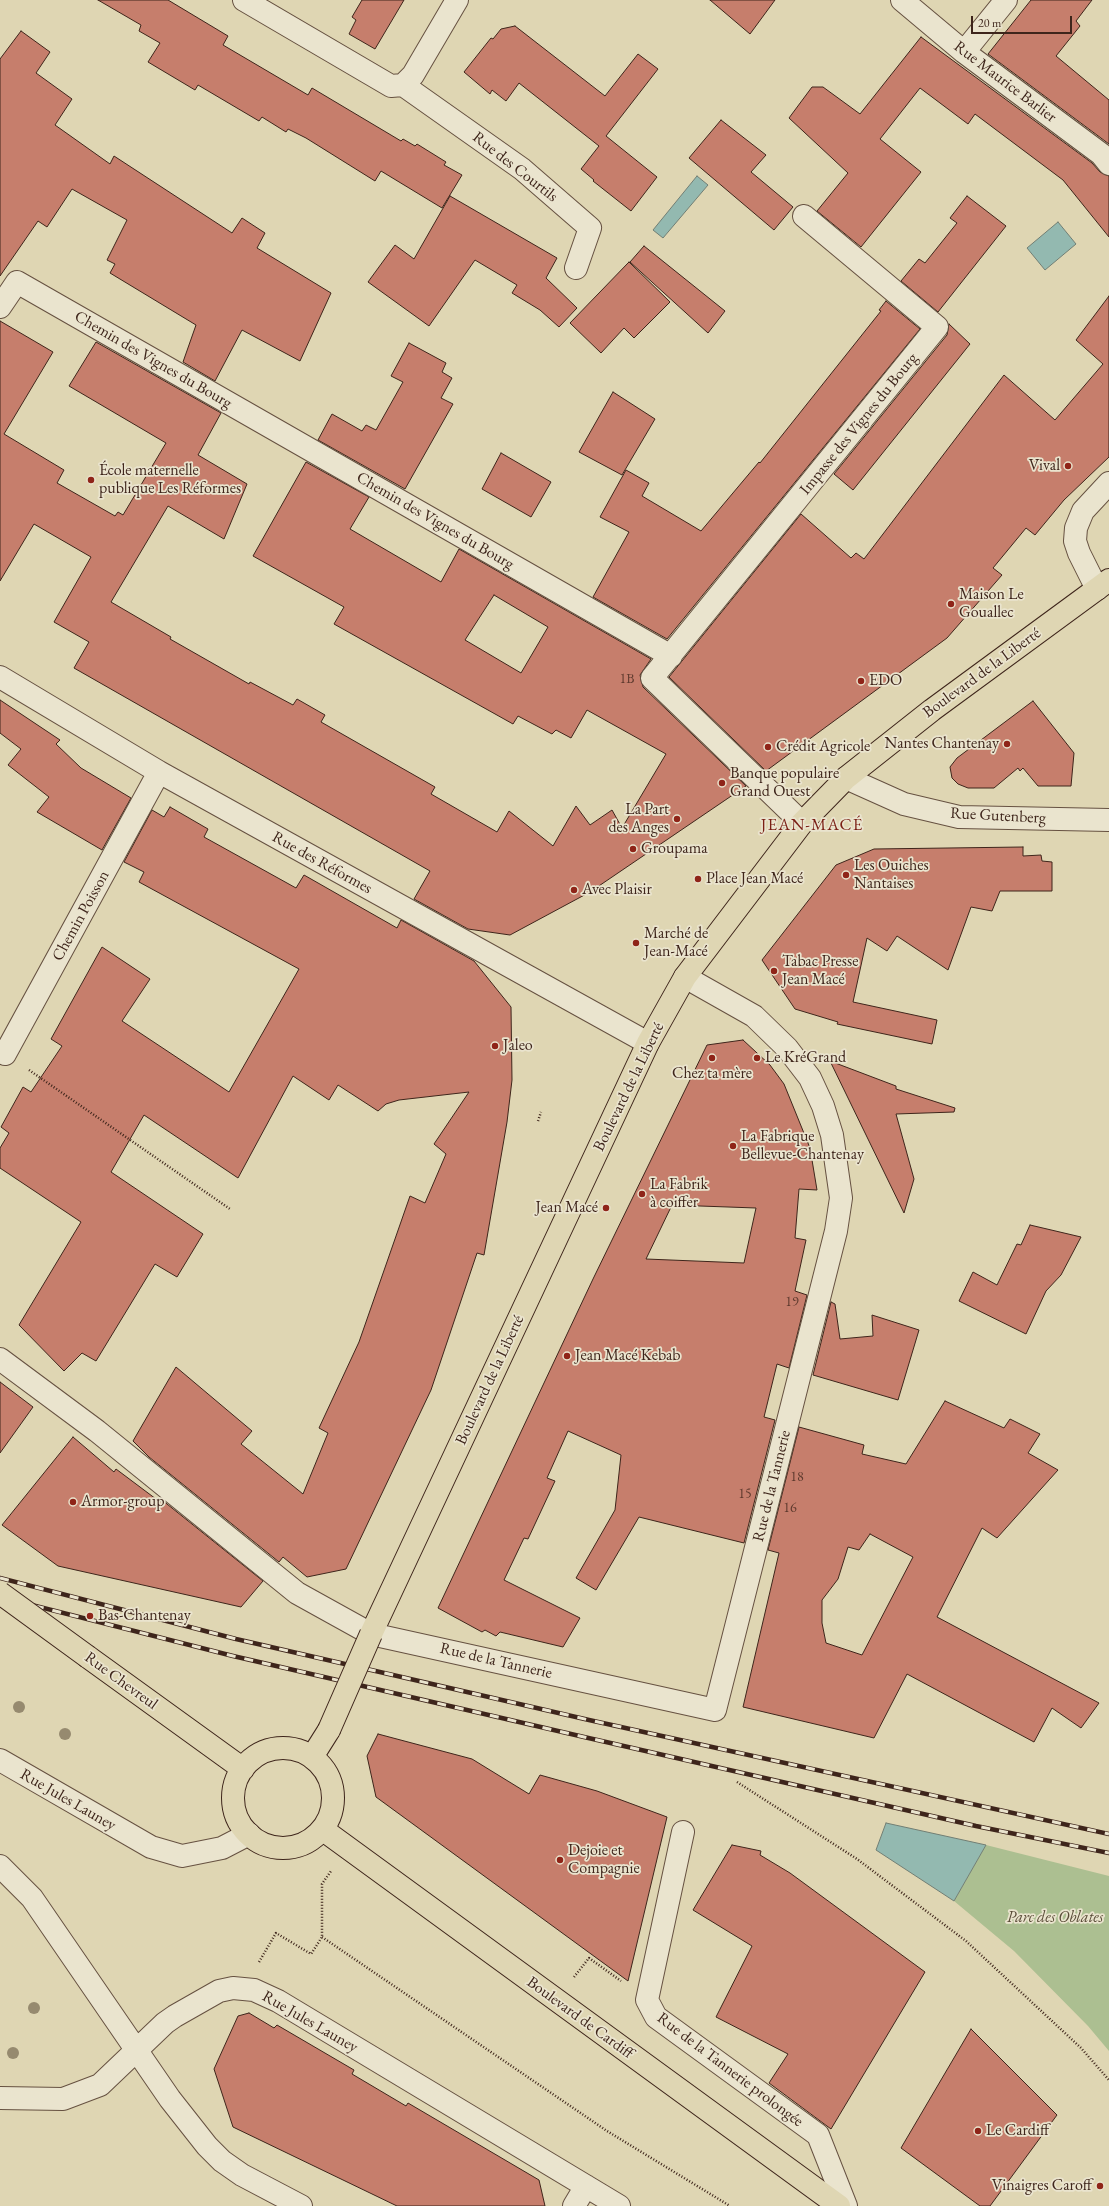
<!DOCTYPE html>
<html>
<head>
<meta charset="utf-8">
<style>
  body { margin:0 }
  #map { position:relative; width:1109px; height:2206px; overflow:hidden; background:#dfd6b3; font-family:"EB Garamond",serif }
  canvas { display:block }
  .scale { position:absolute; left:971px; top:16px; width:101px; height:18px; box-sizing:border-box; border:2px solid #3e251b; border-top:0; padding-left:5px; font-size:12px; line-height:14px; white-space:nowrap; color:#3e251b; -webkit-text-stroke:3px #eae4ce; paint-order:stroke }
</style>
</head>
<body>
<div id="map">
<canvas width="1109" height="2206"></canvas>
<div class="scale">20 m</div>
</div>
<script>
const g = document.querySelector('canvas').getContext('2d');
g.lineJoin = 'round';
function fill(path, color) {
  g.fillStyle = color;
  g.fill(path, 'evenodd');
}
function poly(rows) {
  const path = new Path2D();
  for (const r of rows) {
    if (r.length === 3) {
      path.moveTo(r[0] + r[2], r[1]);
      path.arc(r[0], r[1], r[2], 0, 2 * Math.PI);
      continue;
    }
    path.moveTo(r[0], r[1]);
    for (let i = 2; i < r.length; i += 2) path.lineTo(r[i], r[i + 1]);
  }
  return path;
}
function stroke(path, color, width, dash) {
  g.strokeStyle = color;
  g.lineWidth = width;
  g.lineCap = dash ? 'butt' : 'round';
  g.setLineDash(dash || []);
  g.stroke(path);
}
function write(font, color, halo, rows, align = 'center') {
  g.font = font + ' "EB Garamond",serif';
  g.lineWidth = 3.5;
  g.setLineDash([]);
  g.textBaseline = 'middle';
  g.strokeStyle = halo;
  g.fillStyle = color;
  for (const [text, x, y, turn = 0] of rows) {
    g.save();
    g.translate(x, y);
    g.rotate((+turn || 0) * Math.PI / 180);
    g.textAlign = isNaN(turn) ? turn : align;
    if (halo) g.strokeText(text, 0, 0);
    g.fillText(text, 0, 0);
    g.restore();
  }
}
fill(poly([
  [986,1845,1109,1876,1109,2051,1088,2026,1014,1951,954,1901]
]), '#acbf91');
const water = poly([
  [697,176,708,185,663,238,653,230,697,176],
  [1058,222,1076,244,1045,270,1027,248,1058,222],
  [886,1823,986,1845,954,1901,876,1850,886,1823]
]);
fill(water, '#93b9b0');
stroke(water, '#717e74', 1);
const building = poly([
  [98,0,168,0,228,36,223,45,308,95,312,88,401,141,403,139,415,146,417,144,446,162,444,165,462,175,442,208,381,171,375,181,306,138,288,129,286,132,262,117,259,121,198,85,195,90,148,62,160,43,139,31,141,25,98,0],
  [362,0,404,0,375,49,349,34,356,20,352,17,362,0],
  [710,0,775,0,750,34,710,0],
  [1031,0,1092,0,1076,21,1080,26,1056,56,1109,100,1109,144,988,54,1031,0],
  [515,26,605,96,638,54,658,69,606,136,657,177,631,211,593,181,594,180,581,169,599,146,519,83,506,101,492,90,490,94,464,72,491,38,493,39,501,29,515,26],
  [21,31,50,52,36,73,72,99,55,125,110,164,114,156,232,233,242,218,265,233,257,248,331,293,300,361,242,330,215,381,183,362,196,325,110,273,115,264,107,260,127,220,72,189,47,227,38,221,0,276,0,59,21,31],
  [921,37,1092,163,1100,172,1109,176,1109,237,1063,180,975,114,968,124,920,88,880,139,921,172,861,247,817,211,848,173,789,118,812,87,823,87,860,114,921,37],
  [721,120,766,155,751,172,793,207,774,230,689,158,721,120],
  [450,196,557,258,546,278,577,308,559,327,540,310,512,293,517,285,475,260,429,326,368,282,395,245,414,259,450,196],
  [967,196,1006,226,938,312,901,281,919,259,925,263,957,223,950,218,967,196],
  [644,246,725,311,708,333,630,262,644,246],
  [629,262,670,302,634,338,624,328,601,353,570,323,629,262],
  [1109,296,1109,457,1064,500,1035,535,1026,528,993,568,1002,575,947,638,766,771,669,677,801,514,851,558,856,553,864,559,1004,375,1055,420,1103,364,1076,340,1109,296],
  [886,301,920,329,667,639,593,597,629,532,600,517,626,470,649,483,642,496,701,531,759,462,760,463,881,311,879,310,886,301],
  [0,321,53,352,4,434,64,470,57,483,115,516,118,512,123,515,166,443,69,386,96,342,221,413,198,455,247,484,224,539,168,506,111,602,171,637,170,639,249,684,250,682,293,705,297,699,325,715,321,722,435,787,431,794,497,832,509,811,553,846,576,806,590,825,612,810,622,828,666,754,587,710,571,738,556,730,552,734,518,716,513,724,334,624,344,607,253,556,306,462,369,497,350,529,441,582,459,549,651,659,640,675,643,687,746,786,590,892,510,935,468,929,414,899,430,871,74,668,89,642,54,622,91,557,34,524,0,581,0,321],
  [494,595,548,627,521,673,465,640,494,595],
  [949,324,970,344,853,490,834,474,947,335,949,324],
  [409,343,446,363,442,372,452,378,441,398,453,404,405,489,318,440,332,414,362,431,366,425,376,430,403,382,391,376,409,343],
  [613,392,655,419,622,475,579,452,613,392],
  [501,453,551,482,531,517,482,489,501,453],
  [0,700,60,740,56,744,81,768,131,798,102,850,37,812,49,797,8,765,21,749,0,733,0,700],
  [1033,701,1074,753,1071,786,1038,786,1023,768,1020,771,1018,768,994,788,968,788,958,784,952,778,950,767,957,758,1033,701],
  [170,807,208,829,204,837,296,888,304,875,397,928,401,920,474,961,511,1007,512,1080,507,1122,484,1255,477,1253,431,1390,346,1569,307,1577,283,1557,279,1562,149,1457,133,1441,176,1367,252,1431,241,1444,303,1494,328,1433,319,1428,359,1342,410,1196,425,1203,446,1154,434,1144,469,1092,399,1100,386,1104,378,1111,338,1085,329,1100,293,1076,238,1178,144,1115,111,1172,203,1234,177,1277,155,1264,96,1361,82,1353,64,1371,19,1325,81,1222,0,1168,0,1148,9,1133,1,1127,23,1087,31,1092,62,1046,51,1039,102,947,150,979,122,1021,229,1092,299,969,139,882,144,872,124,862,152,810,164,817,170,807],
  [1023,847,1023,856,1041,855,1042,861,1052,862,1052,891,1000,891,992,911,971,907,948,970,897,936,887,951,867,938,853,1002,937,1020,932,1044,837,1024,838,1022,795,1009,762,960,836,865,874,849,1023,847],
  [743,1040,770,1065,784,1084,810,1148,817,1190,799,1189,795,1238,806,1240,795,1291,807,1295,789,1368,777,1364,764,1417,775,1420,744,1543,639,1517,596,1590,576,1578,615,1510,621,1455,568,1431,547,1478,555,1481,528,1539,524,1538,504,1580,580,1618,563,1647,500,1632,496,1636,485,1630,482,1632,438,1608,593,1279,707,1045,743,1040],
  [672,1205,756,1208,744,1263,646,1259,672,1205],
  [830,1061,896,1086,896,1089,955,1108,954,1112,896,1114,914,1179,904,1213,830,1061],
  [1030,1225,1081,1237,1061,1275,1046,1291,1026,1334,959,1301,973,1272,997,1285,1017,1244,1021,1245,1030,1225],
  [831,1302,835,1304,840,1339,873,1336,872,1315,919,1330,898,1400,813,1375,831,1302],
  [0,1382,33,1407,0,1453,0,1382],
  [945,1401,1004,1428,1010,1419,1040,1434,1028,1453,1058,1470,997,1538,982,1528,937,1617,1099,1703,1081,1728,1052,1708,1034,1742,907,1674,874,1738,743,1707,779,1553,768,1550,799,1427,864,1445,862,1454,906,1464,945,1401],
  [870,1534,913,1557,862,1655,826,1643,822,1623,822,1600,838,1579,848,1547,859,1550,870,1534],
  [73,1437,114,1472,116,1469,160,1502,162,1500,263,1581,241,1607,58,1566,2,1525,73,1437],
  [378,1734,472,1759,529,1794,540,1775,597,1791,667,1817,628,1981,376,1797,367,1756,378,1734],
  [732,1845,761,1851,760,1855,790,1873,925,1972,831,2129,769,2083,788,2054,716,2017,752,1946,693,1910,732,1845],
  [249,2013,274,2028,277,2025,354,2070,352,2074,406,2106,408,2103,539,2180,545,2206,397,2206,233,2127,214,2069,238,2016,249,2013],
  [971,2029,1057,2115,990,2206,980,2206,901,2148,971,2029]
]);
fill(building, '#c67e6c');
stroke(building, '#3e251b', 1);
const minor = poly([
  [244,0,391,86,403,85,413,75,457,0],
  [902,0,964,52,1101,154,1109,164],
  [964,52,1006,0],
  [403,85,522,169,590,228,576,268],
  [0,307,17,282,671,656],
  [1097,589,1079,553,1075,541,1076,528,1083,511,1109,483],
  [0,677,159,772,648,1043],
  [846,778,904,804,959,817,1109,820],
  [802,823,652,678,937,327,804,216],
  [0,1051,5,1054,159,772],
  [0,1359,97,1431,297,1593,371,1634,715,1710,836,1231,841,1198,832,1135,823,1106,810,1078,787,1048,754,1016,685,977],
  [0,1760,151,1847,182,1856,222,1848,249,1834],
  [683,1832,647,2000,656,2017,818,2135,846,2206],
  [0,1866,32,1898,170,2099,207,2146,222,2161,242,2175,301,2206],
  [0,2098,63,2099,100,2085,165,2023,175,2016,219,1991,233,1988,254,1990,278,2001,619,2206],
  [574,2206,586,2186]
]);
const major = poly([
  [371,1634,648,1043,685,977,802,823,846,778,932,710,1109,580],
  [88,1657,243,1769],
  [283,1798,50],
  [312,1757,329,1730],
  [322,1829,839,2206]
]);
stroke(minor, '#665141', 24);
stroke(major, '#3e251b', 24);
stroke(poly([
  [29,1070,230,1209],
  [538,1121,541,1112],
  [737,1782,857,1859,966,1941,1081,2048,1109,2080],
  [322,1937,607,2131,730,2206],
  [259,1962,276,1933,311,1954,322,1937,322,1884,331,1871],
  [574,1977,589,1958,621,1981]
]), '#3e251b', 2.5, [1, 2]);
stroke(minor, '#eae4ce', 22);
stroke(major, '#dfd6b3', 22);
const rail = poly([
  [0,1578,236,1639,589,1720,1109,1834],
  [0,1597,233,1656,584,1737,976,1826,1109,1853]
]);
stroke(rail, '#3e251b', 4.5);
stroke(rail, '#eae4ce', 3, [9]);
const majorBridge = poly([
  [0,1593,88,1657],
  [329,1730,371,1634]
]);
stroke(majorBridge, '#3e251b', 24, []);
stroke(majorBridge, '#dfd6b3', 22);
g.fillStyle = '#968a6f';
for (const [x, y] of [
  [19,1707],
  [65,1734],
  [34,2008],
  [13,2053]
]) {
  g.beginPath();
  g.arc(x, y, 6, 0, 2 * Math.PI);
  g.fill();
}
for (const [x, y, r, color] of [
  [1068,466,4,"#8f2418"],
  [91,480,4,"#8f2418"],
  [951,604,4,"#8f2418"],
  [861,681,4,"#8f2418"],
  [1007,744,4,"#8f2418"],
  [768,747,4,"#8f2418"],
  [722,783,4,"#8f2418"],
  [677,819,4,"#8f2418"],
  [633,849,4,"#8f2418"],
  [846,875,4,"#8f2418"],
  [698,879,4,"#8f2418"],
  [574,890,4,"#8f2418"],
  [636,943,4,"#8f2418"],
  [774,971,4,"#8f2418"],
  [495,1046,4,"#8f2418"],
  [712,1058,4,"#8f2418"],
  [757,1058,4,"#8f2418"],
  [733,1146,4,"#8f2418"],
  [642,1194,4,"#8f2418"],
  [606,1208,4,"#8f2418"],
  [567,1356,4,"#8f2418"],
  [73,1502,4,"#8f2418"],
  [90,1616,4,"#8f2418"],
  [560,1860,4,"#8f2418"],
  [978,2131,4,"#8f2418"],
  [1100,2186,4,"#8f2418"]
]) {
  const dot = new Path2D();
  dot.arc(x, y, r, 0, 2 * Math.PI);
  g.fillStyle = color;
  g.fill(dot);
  stroke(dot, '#eae4ce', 1.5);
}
write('14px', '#603b2f', null, [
  ["1B",627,679],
  ["19",792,1302],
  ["18",797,1477],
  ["15",745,1494],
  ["16",790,1508]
]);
write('16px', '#3e251b', '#eae4ce', [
  ["Rue Maurice Barlier",1005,82,37],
  ["Rue des Courtils",515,167,38],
  ["Chemin des Vignes du Bourg",153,360,30],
  ["Impasse des Vignes du Bourg",859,424,-51],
  ["Chemin des Vignes du Bourg",435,521,30],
  ["Boulevard de la Liberté",982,673,-36],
  ["Rue Gutenberg",998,816,3],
  ["Rue des Réformes",322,863,29],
  ["Chemin Poisson",81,916,-61],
  ["Boulevard de la Liberté",629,1087,-64],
  ["Boulevard de la Liberté",490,1380,-65],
  ["Rue de la Tannerie",772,1486,-76],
  ["Rue de la Tannerie",496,1661,13],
  ["Rue Chevreul",121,1681,36],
  ["Rue Jules Launey",68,1800,30],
  ["Boulevard de Cardiff",580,2018,36],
  ["Rue Jules Launey",310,2022,30],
  ["Rue de la Tannerie prolongée",730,2070,37]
]);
write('16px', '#3e251b', '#eae4ce', [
  ["Vival",1060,466,"right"],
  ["École maternelle",99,471],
  ["publique Les Réformes",99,489],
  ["Maison Le",959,595],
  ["Gouallec",959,613],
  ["EDO",869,681],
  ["Nantes Chantenay",999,744,"right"],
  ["Crédit Agricole",776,747],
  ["Banque populaire",730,774],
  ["Grand Ouest",730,792],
  ["La Part",669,810,"right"],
  ["des Anges",669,828,"right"],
  ["Groupama",641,849],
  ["Les Ouiches",854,866],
  ["Nantaises",854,884],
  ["Place Jean Macé",706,879],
  ["Avec Plaisir",582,890],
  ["Marché de",644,934],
  ["Jean-Macé",644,952],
  ["Tabac Presse",782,962],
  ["Jean Macé",782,980],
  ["Jaleo",503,1046],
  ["Le KréGrand",765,1058],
  ["Chez ta mère",712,1074,"center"],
  ["La Fabrique",741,1137],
  ["Bellevue-Chantenay",741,1155],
  ["La Fabrik",650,1185],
  ["à coiffer",650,1203],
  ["Jean Macé",598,1208,"right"],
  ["Jean Macé Kebab",575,1356],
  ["Armor-group",81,1502],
  ["Bas-Chantenay",98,1616],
  ["Dejoie et",568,1851],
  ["Compagnie",568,1869],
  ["Le Cardiff",986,2131],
  ["Vinaigres Caroff",1092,2186,"right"]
], 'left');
write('italic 16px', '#5a4c38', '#eae4ce', [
  ["Parc des Oblates",1055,1918]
]);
g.letterSpacing = '1px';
write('17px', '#7a1f14', '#eae4ce', [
  ["JEAN-MACÉ",812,825]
]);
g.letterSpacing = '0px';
</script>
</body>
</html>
